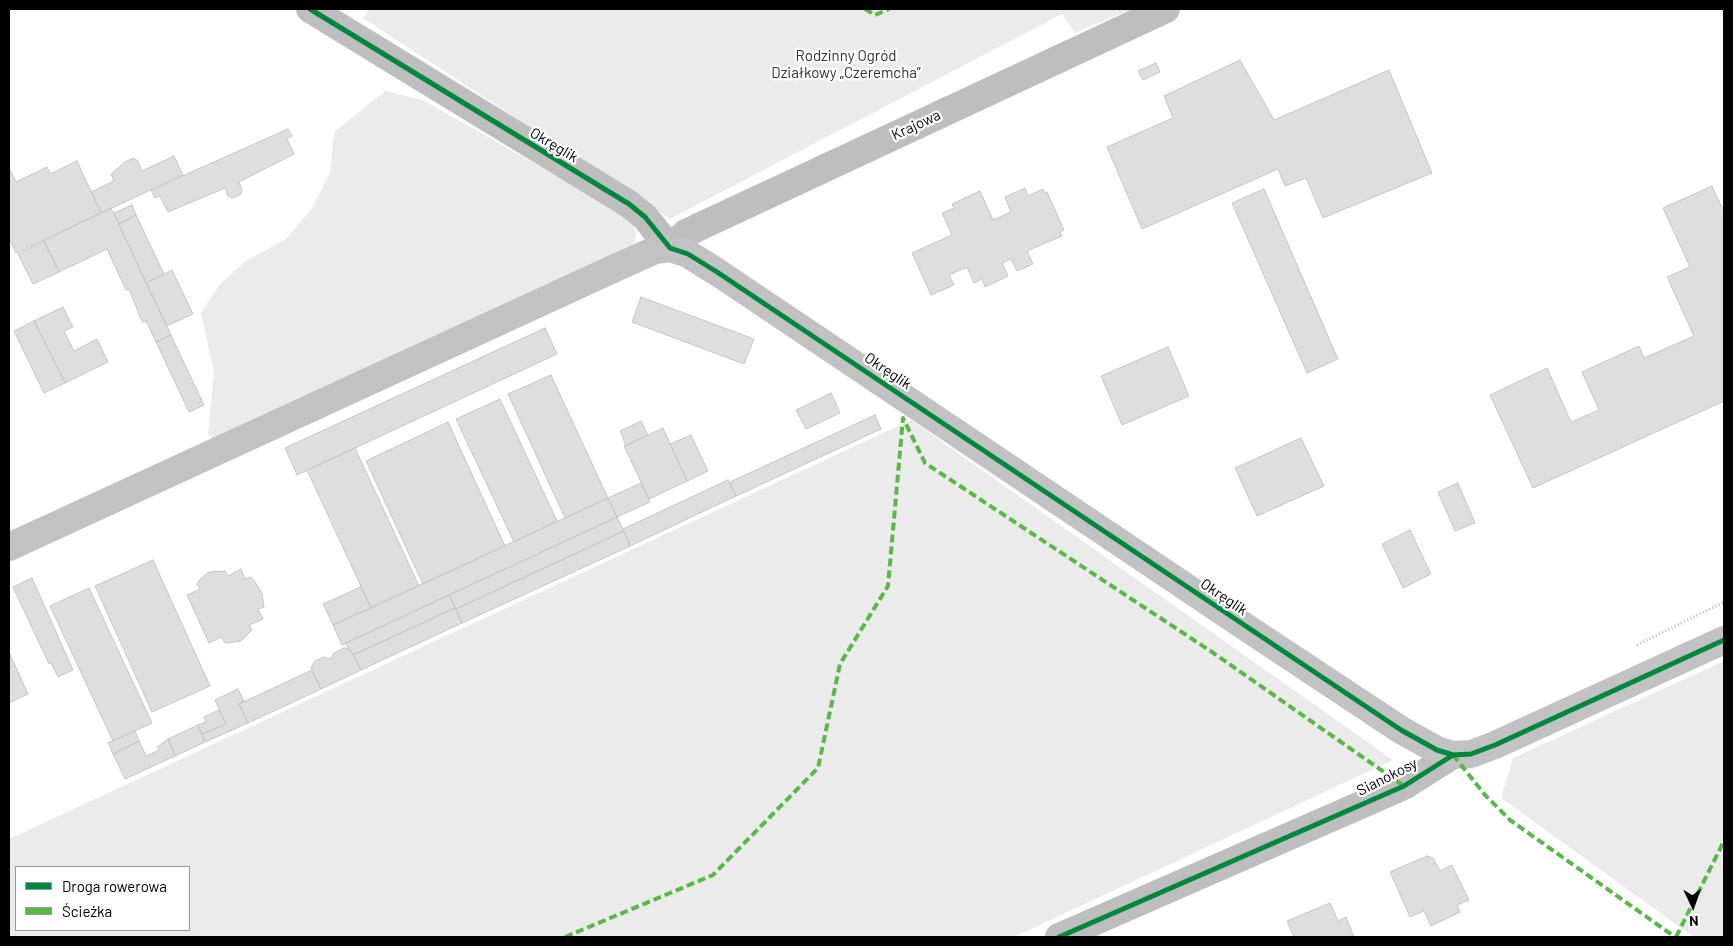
<!DOCTYPE html>
<html>
<head>
<meta charset="utf-8">
<style>
  body { margin:0 }
  #map { position:relative; width:1733px; height:946px; overflow:hidden; background:#fff; font-family:Barlow,sans-serif }
  canvas { display:block }
  .frame { position:absolute; inset:0; border:10px solid #000; pointer-events:none }
  .legend { position:absolute; left:15px; top:866px; width:175px; height:65px; box-sizing:border-box; background:#fff; border:1px solid #999; margin:0; padding:6px 9px; list-style:none; font-size:15px; color:#000 }
  .legend li { display:flex; align-items:center; gap:10px; height:25px }
  .legend b { width:25px; border:1px solid #999 }
  .north { position:absolute; left:1668px; top:881px; width:50px; height:50px; -webkit-text-stroke:4px #fff; paint-order:stroke; rotate:177deg; font-size:14px; font-weight:700; line-height:20px; text-align:center; color:#000 }
  .north::after { content:''; display:block; margin:auto; width:18px; height:22px; background:#000; clip-path:polygon(50% 0,100% 100%,50% 72%,0 100%) }
</style>
</head>
<body>
<div id="map">
<canvas width="1733" height="946"></canvas>
<div class="frame"></div>
<ul class="legend">
<li><b style="height:6px;background:#00873e"></b>Droga rowerowa</li>
<li><b style="height:6px;background:#58b947"></b>Ścieżka</li>
</ul>
<div class="north">N</div>
</div>
<script>
const g = document.querySelector('canvas').getContext('2d');
g.lineJoin = 'round';
function fill(path, color) {
  g.fillStyle = color;
  g.fill(path, 'evenodd');
}
function poly(rows) {
  const path = new Path2D();
  for (const r of rows) {
    path.moveTo(r[0], r[1]);
    for (let i = 2; i < r.length; i += 2) path.lineTo(r[i], r[i + 1]);
  }
  return path;
}
function stroke(path, color, width, dash) {
  g.strokeStyle = color;
  g.lineWidth = width;
  g.lineCap = dash ? 'butt' : 'round';
  g.setLineDash(dash || []);
  g.stroke(path);
}
function write(font, color, halo, rows, align = 'center') {
  g.font = font + ' Barlow,sans-serif';
  g.lineWidth = 4.5;
  g.setLineDash([]);
  g.textBaseline = 'middle';
  g.strokeStyle = halo;
  g.fillStyle = color;
  for (const [text, x, y, turn = 0] of rows) {
    g.save();
    g.translate(x, y);
    g.rotate((+turn || 0) * Math.PI / 180);
    g.textAlign = isNaN(turn) ? turn : align;
    if (halo) g.strokeText(text, 0, 0);
    g.fillText(text, 0, 0);
    g.restore();
  }
}
fill(poly([
  [369,9,1132,9,1075,33,1062,14,670,219,363,18],
  [385,91,423,100,632,219,636,234,634,243,631,247,212,439,208,434,214,372,201,313,219,285,246,261,286,239,312,208,330,173,334,132],
  [911,420,1393,760,1014,937,9,937,9,839],
  [189,867,189,930,16,930,16,867],
  [1724,661,1724,937,1691,937,1692,936,1501,798,1513,758]
]), '#ebebeb');
const building = poly([
  [1240,60,1274,120,1389,70,1432,173,1323,218,1306,178,1285,186,1278,169,1142,229,1107,147,1173,118,1164,96,1240,60],
  [1156,63,1160,72,1143,80,1138,71,1156,63],
  [288,129,292,136,287,139,294,154,239,182,242,190,241,194,233,198,228,196,225,188,168,212,160,196,155,198,151,190,288,129],
  [174,156,183,175,101,213,91,192,114,181,111,174,125,162,133,158,138,161,142,171,174,156],
  [77,161,101,213,16,253,9,238,9,168,16,182,47,167,50,174,77,161],
  [1712,186,1724,212,1724,401,1533,488,1490,395,1547,368,1571,422,1599,410,1582,372,1639,346,1644,358,1694,336,1667,277,1690,267,1663,208,1712,186],
  [1025,188,1028,196,1043,189,1045,193,1047,192,1064,230,1060,232,1062,236,1027,251,1033,264,1017,271,1011,259,1002,263,1008,276,985,287,982,279,974,283,967,267,949,275,954,285,931,295,912,253,952,235,942,213,954,208,952,204,980,191,993,220,1011,212,1005,197,1025,188],
  [1264,189,1338,359,1307,373,1232,203,1264,189],
  [132,205,136,215,119,224,114,213,132,205],
  [111,208,171,335,156,342,146,321,142,322,129,289,126,290,107,249,59,272,44,241,111,208],
  [136,215,164,274,146,283,119,224,136,215],
  [44,241,59,272,33,284,18,254,44,241],
  [172,270,193,314,167,326,146,283,172,270],
  [641,297,754,339,744,364,632,322,641,297],
  [63,307,73,327,64,331,74,351,97,339,108,362,65,383,34,321,63,307],
  [34,321,65,383,44,393,14,331,34,321],
  [545,328,557,354,297,475,285,448,545,328],
  [171,335,204,405,189,412,156,342,171,335],
  [1168,347,1189,396,1122,425,1101,376,1168,347],
  [551,375,608,498,565,518,508,394,551,375],
  [831,393,840,413,806,429,796,410,831,393],
  [500,399,557,521,514,542,456,419,500,399],
  [875,415,881,429,736,496,730,482,875,415],
  [641,421,648,435,626,446,620,431,641,421],
  [448,422,505,546,423,584,366,461,448,422],
  [663,428,687,481,649,499,624,446,663,428],
  [691,435,708,471,687,481,670,444,691,435],
  [1301,438,1324,486,1257,516,1235,468,1301,438],
  [355,448,419,586,371,608,307,470,355,448],
  [728,480,736,496,630,546,623,529,728,480],
  [641,483,650,502,617,517,608,498,641,483],
  [1458,483,1475,523,1455,531,1438,492,1458,483],
  [608,498,617,517,342,645,333,625,608,498],
  [617,517,624,531,456,609,449,595,617,517],
  [1410,530,1431,574,1403,588,1382,544,1410,530],
  [624,531,630,546,462,623,456,609,624,531],
  [153,560,210,686,152,712,95,586,153,560],
  [241,569,245,579,250,577,253,579,262,593,264,607,258,609,263,619,249,625,252,630,241,641,228,643,224,642,222,637,209,643,187,595,200,589,197,584,199,580,209,572,225,571,228,576,241,569],
  [32,578,73,670,58,677,51,663,49,664,13,587,32,578],
  [361,587,371,608,333,625,323,604,361,587],
  [89,588,152,723,113,741,50,606,89,588],
  [449,595,455,608,353,655,349,650,346,643,449,595],
  [455,608,462,623,361,670,353,655,455,608],
  [344,648,350,649,361,670,321,689,311,668,315,661,324,657,331,659,334,653,344,648],
  [9,652,28,694,9,703,9,652],
  [312,670,321,689,248,723,239,704,312,670],
  [238,689,244,701,239,704,248,723,205,742,202,734,226,724,215,700,238,689],
  [219,710,226,724,202,734,198,725,206,722,204,717,219,710],
  [198,725,205,742,175,756,168,739,198,725],
  [135,731,139,741,113,754,108,743,135,731],
  [168,739,175,756,125,779,113,754,139,741,146,756,159,750,157,747,168,739],
  [1427,856,1433,858,1440,871,1452,865,1469,900,1457,905,1460,912,1431,926,1424,911,1410,917,1390,872,1427,856],
  [1330,903,1338,921,1346,917,1354,937,1294,937,1287,921,1330,903]
]);
fill(building, '#dedede');
stroke(building, '#c6c6c6', 1);
stroke(poly([
  [1637,645,1724,602]
]), '#b9b9b9', 3, [1, 2.5]);
stroke(poly([
  [310,9,629,204,645,217,670,248,686,233,1166,9],
  [1059,937,1404,786,1453,755]
]), '#bebebe', 28);
stroke(poly([
  [9,547,613,269,655,250,670,248,688,254,717,272,1244,626,1401,730,1437,750,1453,755,1471,754,1495,745,1724,640]
]), '#c2c2c2', 28);
stroke(poly([
  [865,9,875,15,889,9],
  [1453,755,1485,795,1510,820,1675,937],
  [565,937,713,875,818,768,840,664,888,586,903,418,925,463,1212,652,1404,786],
  [1676,937,1724,841]
]), '#58b947', 4, [8, 4]);
stroke(poly([
  [310,9,629,204,645,217,670,248,688,254,717,272,1401,730,1437,750,1453,755],
  [1059,937,1404,786,1453,755,1471,754,1495,745,1724,640]
]), '#00873e', 5);
write('15px', '#313131', '#fff', [
  ["Rodzinny Ogród",846,56],
  ["Działkowy „Czeremcha”",846,73]
]);
write('15px', '#000', '#fff', [
  ["Krajowa",916,125,-25],
  ["Okręglik",554,145,31],
  ["Okręglik",888,371,34],
  ["Okręglik",1224,597,34],
  ["Sianokosy",1387,777,-27]
]);
</script>
</body>
</html>
